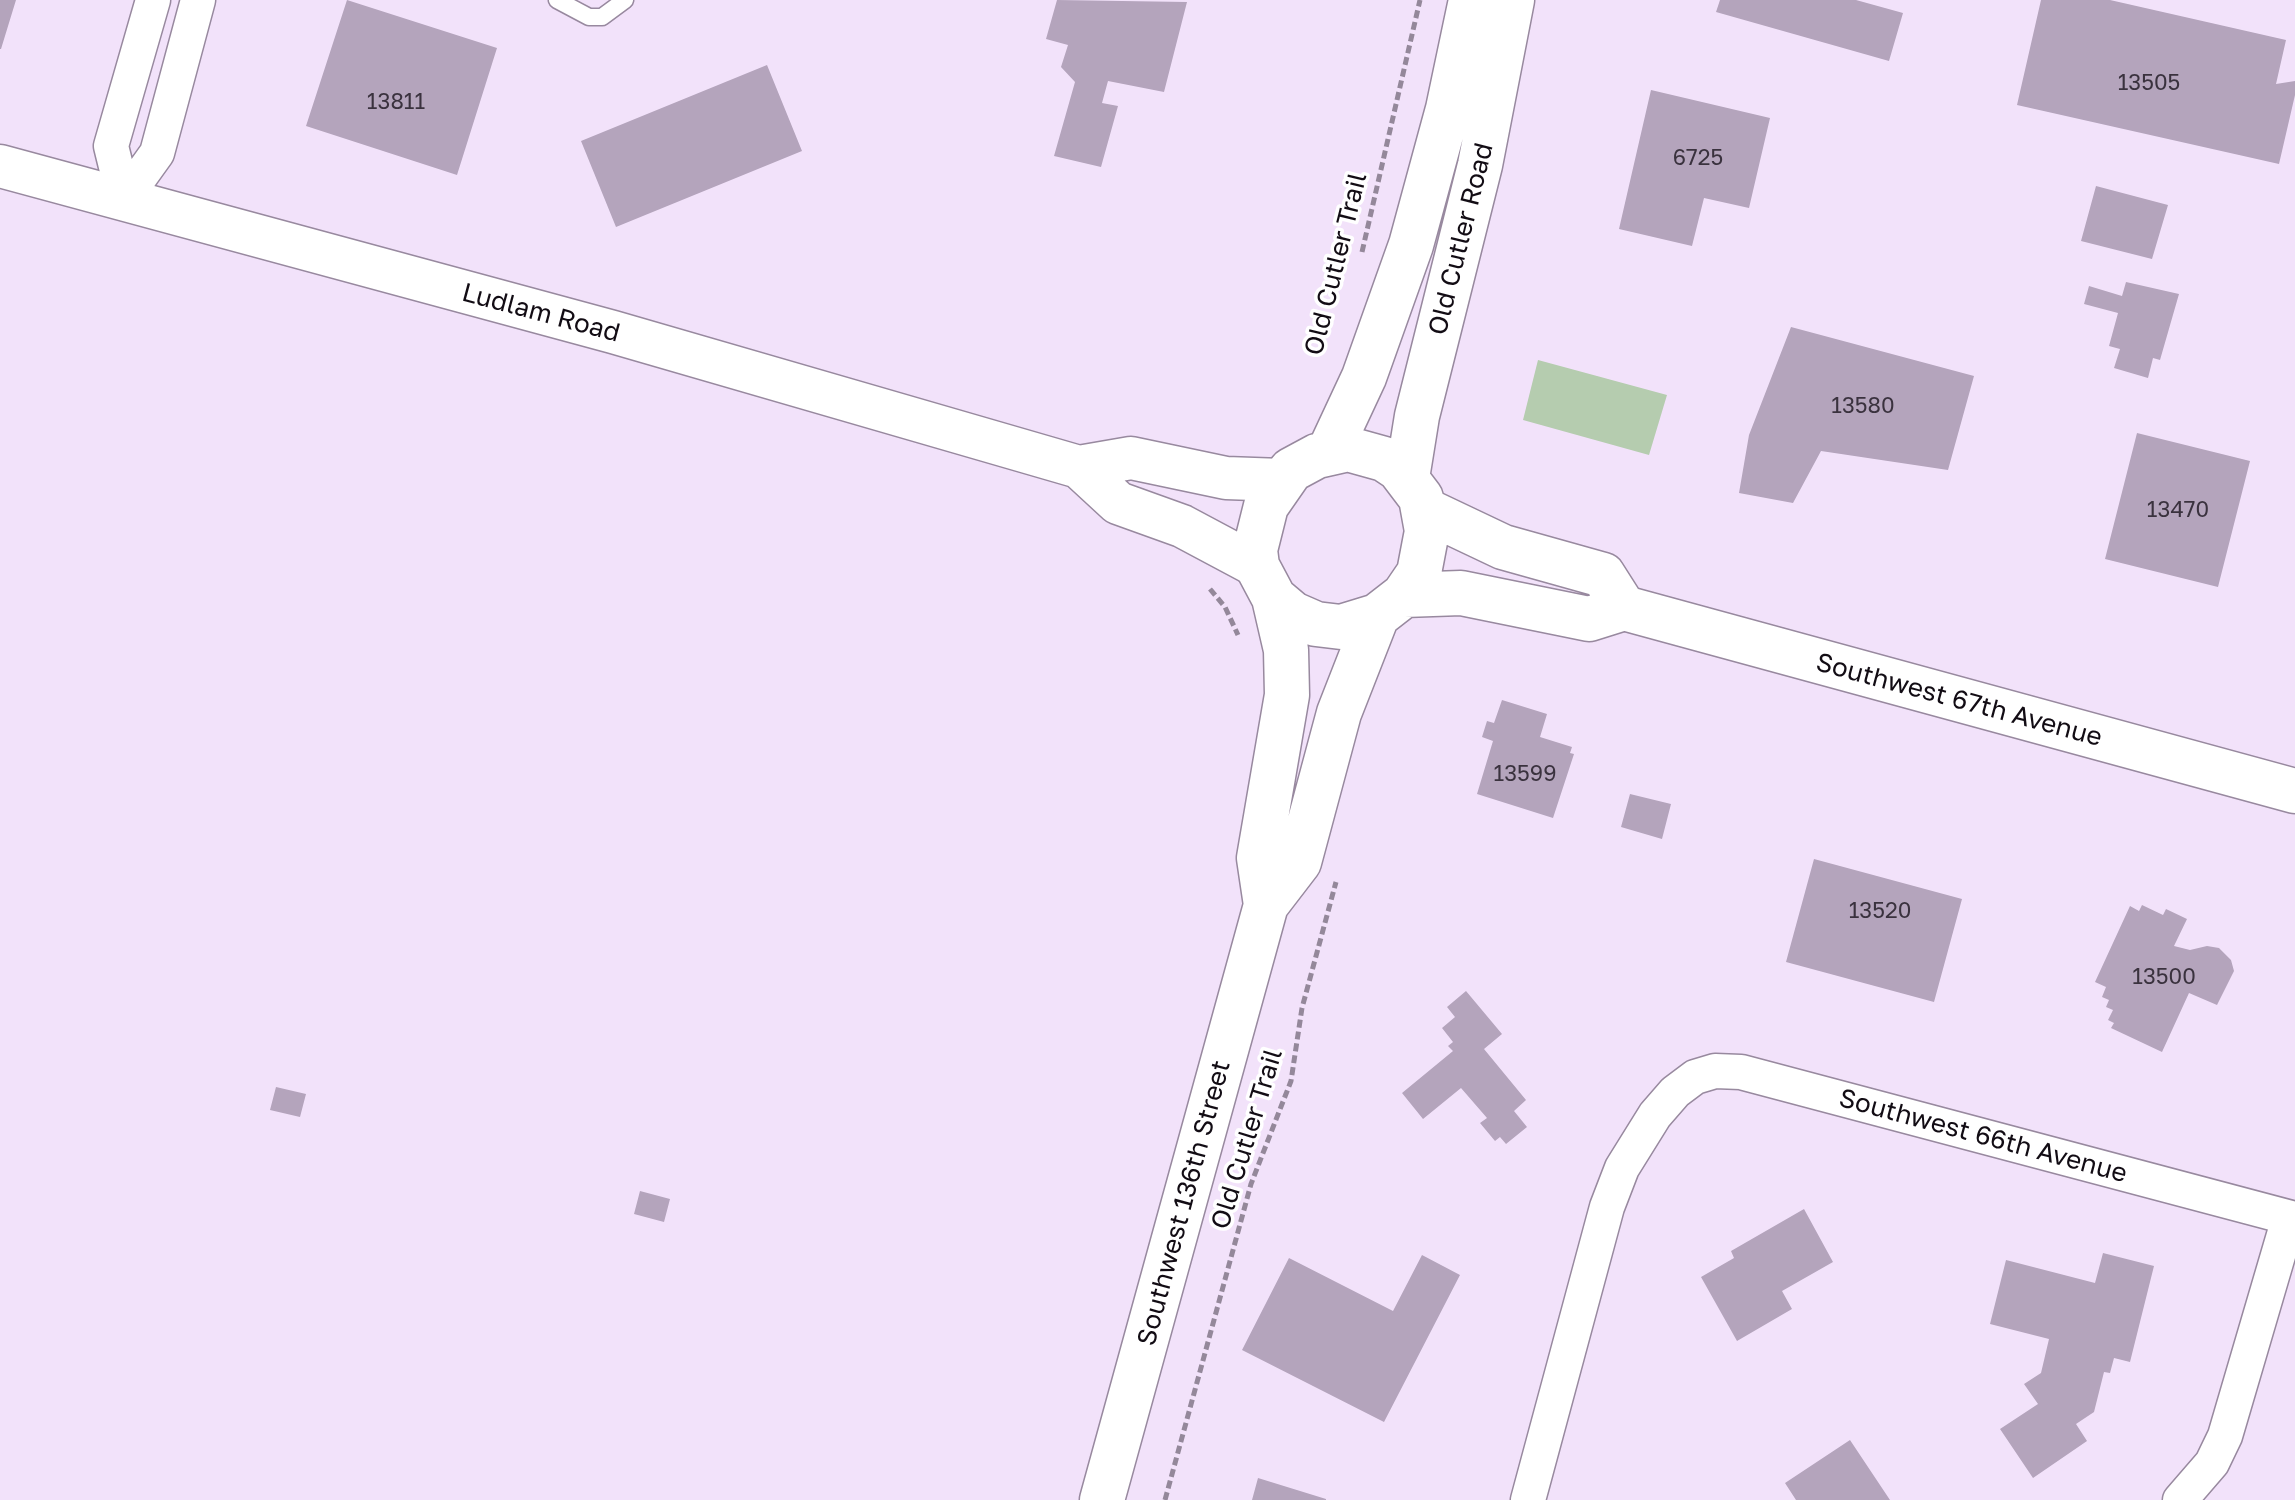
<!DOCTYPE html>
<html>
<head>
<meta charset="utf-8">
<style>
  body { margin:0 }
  canvas { display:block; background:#f2e2fa }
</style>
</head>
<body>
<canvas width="2295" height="1500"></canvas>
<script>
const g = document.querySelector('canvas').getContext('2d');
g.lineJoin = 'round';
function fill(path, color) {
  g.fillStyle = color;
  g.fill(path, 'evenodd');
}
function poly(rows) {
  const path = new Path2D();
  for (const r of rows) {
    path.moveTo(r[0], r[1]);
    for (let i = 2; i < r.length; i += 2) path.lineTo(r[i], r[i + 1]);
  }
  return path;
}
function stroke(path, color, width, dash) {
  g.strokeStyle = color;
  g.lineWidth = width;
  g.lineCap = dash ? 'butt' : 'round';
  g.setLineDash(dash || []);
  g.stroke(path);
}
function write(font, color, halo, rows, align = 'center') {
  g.font = font + ' "Golos Text",sans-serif';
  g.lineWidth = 7;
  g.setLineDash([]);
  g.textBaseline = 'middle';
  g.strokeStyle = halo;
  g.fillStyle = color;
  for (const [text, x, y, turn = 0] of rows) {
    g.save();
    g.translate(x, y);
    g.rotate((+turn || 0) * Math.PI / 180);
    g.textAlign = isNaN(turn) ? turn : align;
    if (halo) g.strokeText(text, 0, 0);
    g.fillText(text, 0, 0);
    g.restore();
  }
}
fill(poly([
  [1538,360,1667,395,1649,455,1523,420]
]), '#b5ccaf');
fill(poly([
  [0,0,16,0,1,49,0,49],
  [347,0,497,48,457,175,306,126],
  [1057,0,1187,2,1164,92,1108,81,1102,103,1118,106,1101,167,1054,156,1075,82,1061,67,1068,45,1046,39],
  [1720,0,1856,0,1903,13,1889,61,1716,12],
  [2041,0,2110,0,2286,40,2276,84,2295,81,2295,95,2279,164,2017,105],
  [767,65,802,151,616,227,581,141],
  [1651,90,1770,118,1749,208,1704,198,1692,246,1619,229],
  [2096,186,2168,205,2152,259,2081,241],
  [2126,282,2179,294,2160,360,2153,358,2148,378,2114,368,2120,349,2109,346,2118,313,2084,304,2089,286,2122,296],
  [1791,327,1974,376,1948,470,1821,451,1793,503,1739,493,1749,435],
  [2137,433,2250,461,2218,587,2105,559],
  [1502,700,1547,714,1540,737,1572,747,1570,753,1574,754,1553,818,1477,794,1493,741,1482,737,1487,721,1494,723],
  [1630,794,1671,804,1662,839,1621,827],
  [1814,859,1962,899,1934,1002,1786,962],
  [2142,905,2163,915,2166,909,2187,919,2174,946,2190,950,2207,946,2219,948,2231,960,2234,971,2217,1005,2189,993,2162,1052,2111,1028,2114,1023,2108,1020,2113,1010,2106,1007,2109,1000,2102,997,2106,987,2095,982,2130,906,2139,911],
  [1466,991,1502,1034,1484,1049,1526,1100,1514,1111,1527,1127,1506,1144,1500,1137,1495,1141,1480,1123,1487,1118,1461,1088,1423,1119,1402,1093,1453,1051,1448,1046,1453,1042,1442,1028,1455,1017,1447,1007],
  [276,1087,306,1094,300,1117,270,1110],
  [640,1191,670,1199,664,1222,634,1214],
  [1804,1209,1833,1262,1782,1291,1792,1309,1737,1341,1701,1277,1734,1258,1731,1251],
  [2103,1253,2154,1266,2130,1362,2114,1358,2110,1373,2104,1372,2094,1412,2076,1424,2087,1441,2033,1478,2000,1429,2038,1404,2024,1384,2041,1373,2049,1339,1990,1324,2006,1260,2095,1283],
  [1422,1255,1460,1275,1384,1422,1242,1350,1289,1258,1393,1311],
  [1850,1440,1890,1500,1796,1500,1785,1483],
  [1258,1478,1326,1499,1326,1500,1252,1500]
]), '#b4a4bc');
const service = poly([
  [557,0,589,17,602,17,625,0]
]);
const minor = poly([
  [124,199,157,153,198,0],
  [124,199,111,146,153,0],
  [1528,1500,1607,1207,1622,1168,1655,1115,1675,1092,1695,1077,1715,1071,1741,1072,2295,1219],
  [2180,1500,2212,1463,2225,1436,2289,1218]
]);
const tertiary = poly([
  [0,166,613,332,1079,467,1131,458,1226,478,1282,480],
  [1079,467,1118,503,1182,526,1257,566]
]);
const secondary = poly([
  [1348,449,1384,459,1399,469,1421,498,1427,531,1419,573,1404,595,1377,616,1341,627,1316,624,1293,614,1274,598,1257,566,1255,550,1266,506,1291,470,1317,456,1348,449],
  [1329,452,1364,377,1411,245,1448,109,1471,0],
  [1407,478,1417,416,1480,165,1512,0],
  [1425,510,1503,547,1603,575,1624,608],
  [1404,595,1461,593,1589,619,1624,608,2295,791],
  [1266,905,1259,858,1287,695,1286,650,1274,598],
  [1102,1500,1266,905,1299,862,1339,713,1377,616]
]);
stroke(service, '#98899f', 19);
stroke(minor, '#98899f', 37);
stroke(tertiary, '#98899f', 45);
stroke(secondary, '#98899f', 47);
stroke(poly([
  [1362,252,1420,0],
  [1210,589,1225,607,1238,635],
  [1165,1500,1251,1184,1291,1081,1302,1008,1336,882]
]), '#94889a', 5, [8, 4]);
stroke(service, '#fff', 16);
stroke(minor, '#fff', 34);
stroke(tertiary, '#fff', 42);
stroke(secondary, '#fff', 44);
write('22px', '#3a323e', null, [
  ["13505",2149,83],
  ["13811",396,102],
  ["6725",1698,158],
  ["13580",1863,406],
  ["13470",2178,510],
  ["13599",1525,774],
  ["13520",1880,911],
  ["13500",2164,977]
]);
write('26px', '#120c14', '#fff', [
  ["Old Cutler Road",1461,239,-76],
  ["Old Cutler Trail",1336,264,-76],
  ["Ludlam Road",541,313,15],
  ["Southwest 67th Avenue",1959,700,15],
  ["Southwest 66th Avenue",1983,1136,15],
  ["Old Cutler Trail",1247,1139,-73],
  ["Southwest 136th Street",1184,1203,-75]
]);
</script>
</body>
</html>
